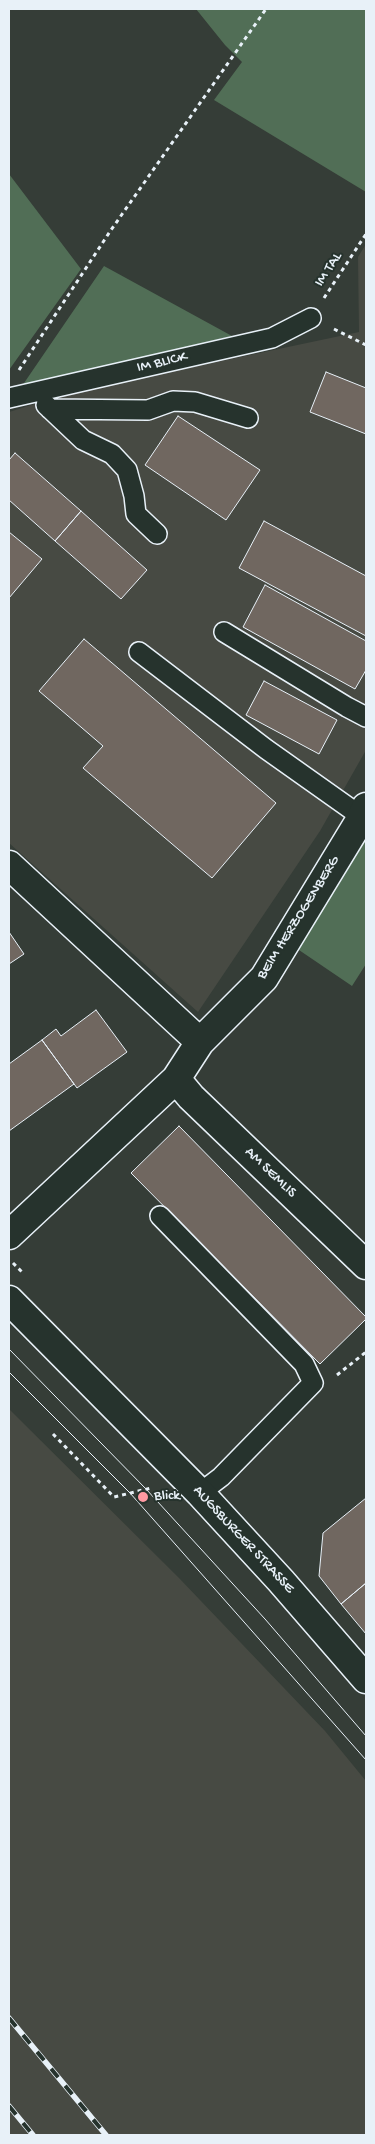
<!DOCTYPE html>
<html>
<head>
<meta charset="utf-8">
<style>
  body { margin:0 }
  #map { position:relative; width:375px; height:2144px; overflow:hidden; background:#353d37; font-family:"Gochi Hand",sans-serif }
  canvas { display:block }
  .frame { position:absolute; inset:0; border:10px solid #e8f1f8; pointer-events:none }
</style>
</head>
<body>
<div id="map">
<canvas width="375" height="2144"></canvas>
<div class="frame"></div>
</div>
<script>
const g = document.querySelector('canvas').getContext('2d');
g.lineJoin = 'round';
function fill(path, color) {
  g.fillStyle = color;
  g.fill(path, 'evenodd');
}
function poly(rows) {
  const path = new Path2D();
  for (const r of rows) {
    path.moveTo(r[0], r[1]);
    for (let i = 2; i < r.length; i += 2) path.lineTo(r[i], r[i + 1]);
  }
  return path;
}
function stroke(path, color, width, dash) {
  g.strokeStyle = color;
  g.lineWidth = width;
  g.lineCap = dash ? 'butt' : 'round';
  g.setLineDash(dash || []);
  g.stroke(path);
}
function write(font, color, halo, rows, align = 'center') {
  g.font = font + ' "Gochi Hand",sans-serif';
  g.lineWidth = 4;
  g.setLineDash([]);
  g.textBaseline = 'middle';
  g.strokeStyle = halo;
  g.fillStyle = color;
  for (const [text, x, y, turn = 0] of rows) {
    g.save();
    g.translate(x, y);
    g.rotate((+turn || 0) * Math.PI / 180);
    g.textAlign = isNaN(turn) ? turn : align;
    if (halo) g.strokeText(text, 0, 0);
    g.fillText(text, 0, 0);
    g.restore();
  }
}
fill(poly([
  [366,244,366,750,320,831,198,1012,9,843,9,412,70,393,359,332,358,257],
  [9,1409,179,1578,325,1731,366,1781,366,2135,9,2135]
]), '#474a43');
fill(poly([
  [196,9,366,9,366,192,214,100,242,62,225,45],
  [9,174,81,269,9,370],
  [104,266,232,336,22,386],
  [366,816,366,964,352,986,296,948]
]), '#516e56');
const building = poly([
  [326,372,366,388,366,434,310,412,326,372],
  [178,416,260,470,226,520,145,465,178,416],
  [15,453,81,511,55,541,9,500,9,460,15,453],
  [81,511,147,570,121,599,55,541,81,511],
  [264,521,366,576,366,636,239,568,264,521],
  [9,532,42,559,9,598,9,532],
  [265,585,366,641,366,670,355,689,243,627,265,585],
  [84,639,276,803,212,878,83,768,103,746,39,691,84,639],
  [264,681,337,720,319,754,246,715,264,681],
  [9,932,24,954,9,964,9,932],
  [96,1010,127,1052,77,1088,42,1040,56,1029,61,1036,96,1010],
  [42,1040,74,1084,9,1131,9,1064,42,1040],
  [179,1126,366,1317,366,1319,320,1364,131,1173,179,1126],
  [366,1498,366,1583,341,1604,319,1576,323,1533,366,1498],
  [366,1583,366,1634,341,1604,366,1583]
]);
fill(building, '#706760');
stroke(building, '#e8f1f8', 1);
const lane = poly([
  [9,398,272,338,311,318],
  [46,405,83,440,112,454,127,470,134,496,136,514,157,534],
  [50,409,148,410,173,401,195,402,248,418],
  [224,632,347,707,366,717],
  [139,652,266,749,362,817],
  [160,1216,304,1364,313,1383,221,1477,200,1493]
]);
const street = poly([
  [9,865,200,1042],
  [176,1079,191,1097,366,1265],
  [9,1235,176,1079,200,1042,264,978,362,817,366,807]
]);
const secondary = poly([
  [9,1300,200,1493,281,1581,366,1679]
]);
stroke(lane, '#e8f1f8', 22);
stroke(street, '#e8f1f8', 31);
stroke(secondary, '#e8f1f8', 31);
stroke(poly([
  [324,298,366,234],
  [334,329,366,345],
  [19,370,111,230,266,9],
  [13,1263,23,1273],
  [337,1375,366,1352],
  [53,1434,114,1497,151,1488]
]), '#e8f1f8', 3, [4, 4]);
stroke(lane, '#26332d', 19);
stroke(street, '#26332d', 28);
stroke(secondary, '#26332d', 28);
stroke(poly([
  [9,1349,146,1489,265,1619,366,1736],
  [9,1372,130,1493,366,1760]
]), '#e8f1f8', 1);
const rail = poly([
  [9,2018,106,2135],
  [9,2106,33,2135]
]);
stroke(rail, '#e8f1f8', 5.5);
stroke(rail, '#26332d', 4, [11]);
for (const [x, y, r, color] of [
  [143,1497,6,"#ff9aa2"]
]) {
  const dot = new Path2D();
  dot.arc(x, y, r, 0, 2 * Math.PI);
  g.fillStyle = color;
  g.fill(dot);
  stroke(dot, '#26332d', 2);
}
write('15px', '#e8f1f8', '#26332d', [
  ["IM TAL",329,270,-57],
  ["IM BLICK",162,363,-13],
  ["BEIM HERZOGENBERG",299,918,-58],
  ["AM SEMLIS",270,1173,44],
  ["AUGSBURGER STRASSE",243,1540,47]
]);
write('15px', '#e8f1f8', '#26332d', [
  ["Blick",154,1497]
], 'left');
</script>
</body>
</html>
